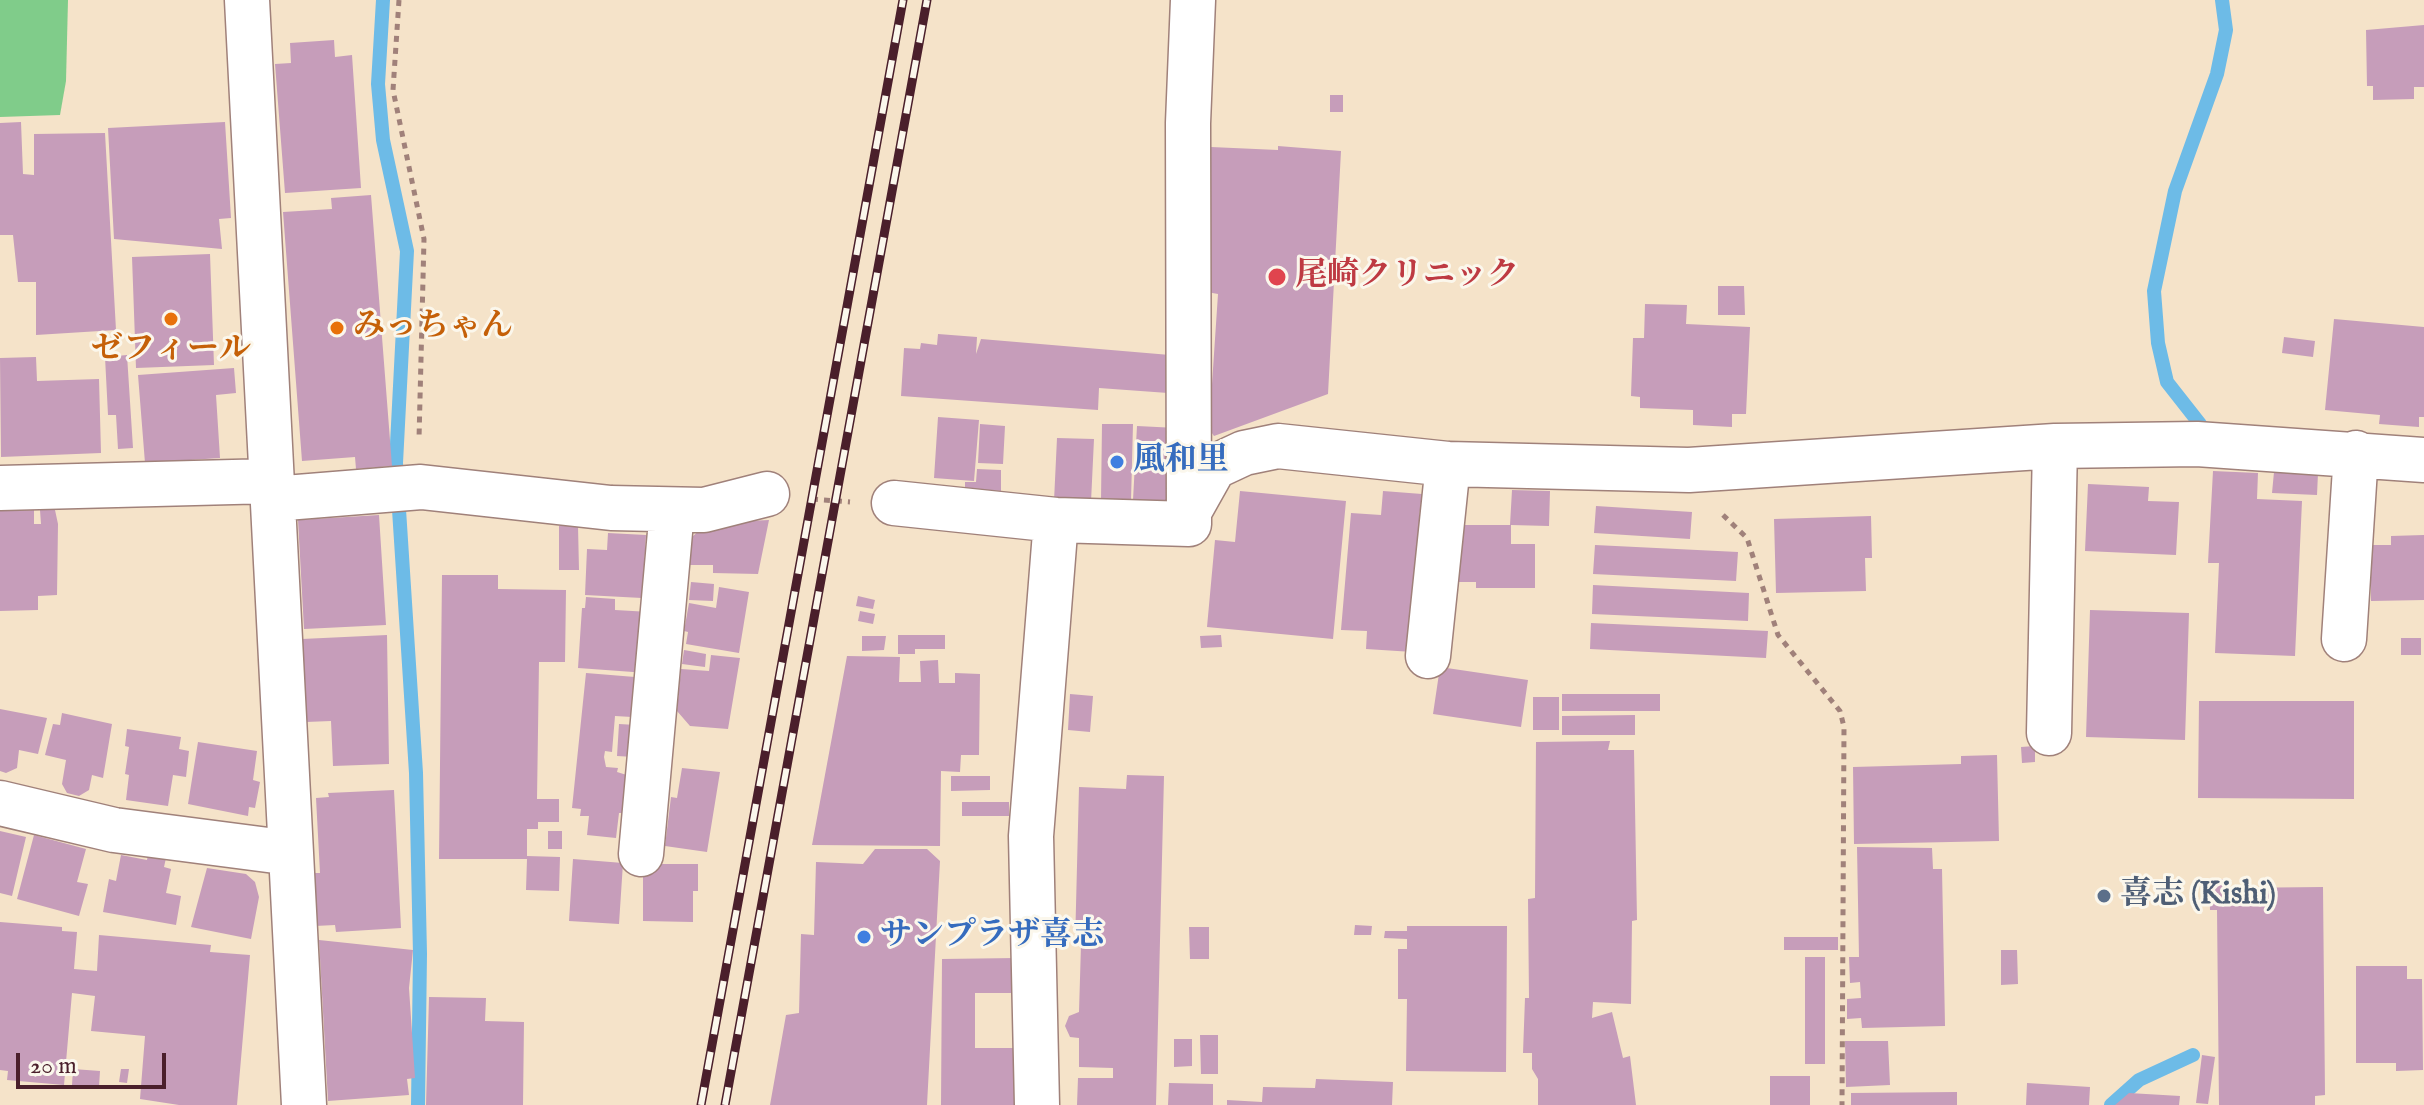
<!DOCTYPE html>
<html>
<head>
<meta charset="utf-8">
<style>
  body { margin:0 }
  #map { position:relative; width:2424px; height:1105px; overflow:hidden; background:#f5e3c9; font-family:"IM FELL English",serif }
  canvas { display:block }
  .scale { position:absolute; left:16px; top:1053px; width:150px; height:36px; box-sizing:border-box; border:4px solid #4a1f2b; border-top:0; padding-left:10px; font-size:24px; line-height:28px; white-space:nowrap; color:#4a1f2b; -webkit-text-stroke:6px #fbf7ec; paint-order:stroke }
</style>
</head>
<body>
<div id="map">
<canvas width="2424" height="1105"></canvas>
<div class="scale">20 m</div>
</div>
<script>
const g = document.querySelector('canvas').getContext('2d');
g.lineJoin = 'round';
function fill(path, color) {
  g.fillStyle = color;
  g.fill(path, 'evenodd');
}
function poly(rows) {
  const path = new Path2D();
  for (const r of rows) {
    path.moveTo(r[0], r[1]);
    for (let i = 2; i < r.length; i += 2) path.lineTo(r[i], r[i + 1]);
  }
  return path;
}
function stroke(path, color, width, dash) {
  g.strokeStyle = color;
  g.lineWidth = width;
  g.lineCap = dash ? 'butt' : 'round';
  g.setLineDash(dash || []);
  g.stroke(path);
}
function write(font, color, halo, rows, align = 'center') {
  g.font = font + ' "IM FELL English","Noto Serif JP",serif';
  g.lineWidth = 6;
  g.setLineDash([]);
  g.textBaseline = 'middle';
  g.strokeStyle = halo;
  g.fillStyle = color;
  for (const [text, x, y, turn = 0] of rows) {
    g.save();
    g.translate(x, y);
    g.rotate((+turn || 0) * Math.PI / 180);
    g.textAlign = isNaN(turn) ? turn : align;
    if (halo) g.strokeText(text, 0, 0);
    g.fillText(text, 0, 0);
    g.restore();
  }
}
fill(poly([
  [0,0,68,0,66,81,60,115,0,117]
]), '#80cc8a');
stroke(poly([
  [383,0,378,84,383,140,407,251,396,463,416,773,420,954,418,1105],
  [2200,424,2167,382,2158,343,2154,291,2175,191,2217,74,2226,30,2222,0],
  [2111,1105,2139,1080,2193,1055]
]), '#6dbbe7', 14);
fill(poly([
  [2424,25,2424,87,2414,87,2414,99,2373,100,2373,86,2367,86,2366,30],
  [334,40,335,57,352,55,361,188,285,193,275,64,291,63,290,43],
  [1330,95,1343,95,1343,112,1330,112],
  [21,122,23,174,34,175,34,134,105,133,116,330,36,335,36,282,18,282,13,235,0,235,0,123],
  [225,122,231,218,219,219,222,249,114,239,108,128],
  [1278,146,1341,151,1328,394,1214,436,1209,429,1218,294,1207,292,1204,258,1211,147,1278,150],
  [371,195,392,466,356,469,355,457,302,461,283,212,332,209,331,198],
  [210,254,214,365,136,368,132,257],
  [1718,286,1744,286,1745,315,1718,315],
  [1645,304,1687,305,1686,324,1750,327,1746,414,1732,414,1732,427,1693,425,1693,410,1640,408,1640,397,1631,396,1633,338,1644,338],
  [2334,319,2424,327,2424,417,2419,417,2419,427,2379,424,2380,415,2325,410],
  [938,334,977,337,976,354,981,339,1170,355,1168,393,1099,388,1098,410,901,396,904,348,920,349,921,343,937,345],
  [2284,337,2315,341,2313,357,2282,353],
  [127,355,133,448,118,449,116,415,108,415,105,357],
  [36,357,37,381,99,379,101,453,1,457,0,358],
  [234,368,236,393,216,395,220,458,145,463,138,375],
  [938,417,979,420,974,481,934,478],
  [980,424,1005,426,1003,464,978,463],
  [1102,424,1133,424,1131,501,1101,500],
  [1137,426,1177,428,1177,502,1133,500],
  [1057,438,1094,439,1091,502,1054,501],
  [977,469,1001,470,1001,491,965,489,965,482,976,482],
  [2213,471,2258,473,2257,499,2302,501,2295,656,2215,653,2219,563,2208,563],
  [2274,472,2318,473,2317,495,2272,493],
  [2088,484,2149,487,2148,501,2179,502,2176,555,2085,551],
  [1512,490,1550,491,1549,526,1511,525,1511,544,1535,544,1535,588,1476,588,1476,582,1455,582,1455,525,1510,525],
  [1240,491,1346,501,1333,639,1207,627,1215,540,1235,542],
  [1383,491,1422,494,1419,518,1424,518,1413,652,1366,649,1367,631,1341,630,1351,513,1381,515],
  [1596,506,1692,512,1690,539,1594,533],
  [34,510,34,524,41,524,40,510,55,510,58,524,57,595,38,596,38,610,0,611,0,511],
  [379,515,386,625,304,629,298,520],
  [1871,516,1872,558,1865,558,1866,591,1776,593,1774,519],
  [769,520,758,574,713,573,713,565,688,565,690,539,707,523],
  [559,526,578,526,579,570,559,570],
  [608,533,646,535,642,598,585,595,587,549,607,550],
  [2424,535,2424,600,2371,601,2371,545,2391,545,2391,536],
  [1595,545,1738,552,1736,581,1593,574],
  [442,575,498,575,498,589,566,590,565,662,539,662,537,799,559,799,559,822,538,822,538,829,527,829,527,856,560,857,559,891,526,890,527,859,439,859],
  [691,582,714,584,713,601,689,600],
  [1593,585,1749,593,1748,621,1592,614],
  [719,587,749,592,739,653,686,644,688,632,684,631,689,603,716,608],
  [858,596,875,600,873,609,856,606],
  [586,597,615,599,615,610,650,612,647,673,578,668,582,608,585,608],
  [2090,610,2189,613,2185,740,2086,737],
  [860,611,875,614,873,624,858,621],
  [1591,623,1768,631,1766,658,1590,649],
  [387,635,389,764,333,766,331,721,306,722,302,639],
  [898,635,945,635,945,649,915,649,915,654,898,654],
  [1221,635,1222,647,1201,648,1200,636],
  [862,636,886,636,884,650,862,651],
  [2401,638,2421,638,2421,655,2401,655],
  [684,650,706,654,705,667,682,664],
  [711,655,740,658,728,729,690,726,677,711,681,669,709,671],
  [847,656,900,657,899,682,921,682,920,661,938,660,939,683,955,683,955,673,980,674,979,755,961,755,960,772,941,771,940,846,812,845],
  [1440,667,1528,680,1521,727,1433,714],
  [586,673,635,677,632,717,615,716,612,752,605,751,604,757,606,767,618,768,617,772,630,776,623,813,619,813,616,838,587,835,589,816,580,816,581,809,572,808],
  [1070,694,1093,696,1090,732,1068,730],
  [1562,694,1660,694,1660,711,1562,711],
  [1533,697,1559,697,1559,730,1533,730],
  [2199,701,2354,701,2354,799,2198,798],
  [0,709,47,718,38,754,19,750,17,768,6,773,0,771],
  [62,713,112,724,103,778,92,775,89,790,79,796,67,793,62,784,66,760,45,755,53,724,60,725],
  [1635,715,1635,735,1562,735,1562,716],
  [619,724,636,725,634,757,617,756],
  [127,729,181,737,179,749,189,751,186,777,173,775,168,806,126,800,129,775,125,774,129,747,125,746],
  [1610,741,1608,750,1634,750,1637,920,1632,921,1631,1004,1593,1002,1592,1018,1612,1012,1623,1058,1630,1056,1636,1105,1538,1105,1538,1079,1532,1069,1532,1053,1523,1053,1525,998,1529,998,1528,899,1535,898,1536,742],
  [198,742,257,751,253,780,260,782,255,808,249,807,248,816,188,804],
  [2035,746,2035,762,2022,763,2021,747],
  [1997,755,1999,841,1854,844,1853,767,1961,764,1961,756],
  [682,768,720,772,707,852,665,846,671,797,677,798],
  [1127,775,1164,776,1156,1105,1077,1105,1078,1078,1113,1078,1113,1068,1079,1067,1079,1038,1070,1037,1065,1026,1069,1016,1079,1012,1081,945,1075,945,1079,787,1126,789],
  [951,776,990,776,990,790,951,791],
  [394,790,401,928,336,932,335,925,315,926,312,873,320,873,316,798,329,797,328,793],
  [962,802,1009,802,1009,816,962,816],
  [0,831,26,837,12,896,0,893],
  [548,831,562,831,562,849,548,849],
  [34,835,86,849,77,882,88,884,79,916,17,899],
  [1857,847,1932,848,1933,869,1942,869,1945,1026,1862,1028,1861,1018,1847,1019,1847,999,1861,998,1860,982,1850,983,1849,957,1859,957],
  [875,849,927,849,940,861,927,1105,770,1105,786,1015,799,1013,801,934,814,935,816,862,863,864],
  [148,854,166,858,164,867,171,869,166,893,181,896,176,925,103,912,109,879,116,881,121,855,147,860],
  [573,859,623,863,619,924,569,921],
  [643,864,698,864,698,891,693,891,693,922,643,921],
  [207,868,246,874,255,882,259,897,251,939,191,927],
  [2209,879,2228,879,2228,888,2323,887,2325,1095,2315,1096,2315,1105,2219,1105,2217,910,2210,910],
  [0,922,62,927,62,931,77,932,74,969,97,971,99,935,211,945,210,952,250,955,237,1105,179,1105,140,1099,145,1036,91,1031,95,996,72,993,64,1085,7,1080,8,1071,0,1070],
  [1355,925,1372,926,1371,935,1354,935],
  [1407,926,1507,926,1506,1072,1406,1071,1407,999,1398,999,1398,949,1407,949,1407,939,1384,938,1385,931,1407,931],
  [1189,927,1209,927,1209,959,1190,959],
  [1784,937,1838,937,1838,950,1784,950],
  [319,940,413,950,409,988,415,1078,407,1079,409,1095,328,1101],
  [2001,950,2017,950,2018,984,2001,985],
  [1805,957,1825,957,1825,1064,1805,1064],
  [1016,958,1017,993,975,993,975,1048,1020,1048,1020,1105,941,1105,942,959],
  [2356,966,2407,966,2407,979,2422,979,2423,1070,2396,1071,2396,1063,2356,1063],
  [429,997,486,998,485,1021,524,1022,523,1105,426,1105],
  [1200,1035,1218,1035,1218,1074,1201,1074],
  [1174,1039,1192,1039,1192,1066,1174,1067],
  [1845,1041,1888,1041,1890,1085,1846,1087],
  [2202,1055,2215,1057,2208,1104,2196,1103],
  [73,1069,100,1071,99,1087,72,1085],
  [121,1069,129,1069,127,1083,119,1082],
  [1770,1076,1810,1076,1810,1105,1770,1105],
  [1316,1079,1393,1082,1392,1105,1227,1105,1227,1100,1262,1102,1263,1087,1315,1088],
  [1169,1083,1213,1084,1213,1105,1168,1105],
  [2027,1083,2090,1087,2089,1105,2026,1105],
  [1957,1092,1957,1105,1851,1105,1851,1093],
  [2129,1093,2180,1096,2179,1105,2115,1105]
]), '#c69dba');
const street = poly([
  [247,0,304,1105],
  [0,488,272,481],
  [273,499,421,487,611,508,704,510,767,494],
  [894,503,1056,520,1189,524,1188,123,1193,0],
  [1191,508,1214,467,1244,453,1278,446,1448,464,1689,470,2055,446,2197,444,2424,460],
  [2344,639,2356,453],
  [1428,656,1448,464],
  [2049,733,2055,446],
  [0,803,114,830,291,853],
  [641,854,672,510],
  [1037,1105,1031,836,1056,520]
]);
stroke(street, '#a0817a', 47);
stroke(poly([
  [399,0,393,90,424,239,419,439],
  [812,499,850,502],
  [1723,515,1747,538,1778,635,1840,711,1844,727,1842,1105]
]), '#a0817a', 5, [6, 6]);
stroke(street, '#fff', 44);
const rail = poly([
  [701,1105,903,0],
  [725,1105,927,0]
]);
stroke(rail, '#4a1f2b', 9);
stroke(rail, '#fbf7ec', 6, [18]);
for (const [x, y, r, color] of [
  [1277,277,10,"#e0444e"],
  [171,319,8,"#e8710a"],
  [337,328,8,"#e8710a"],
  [1117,462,8,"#3f7fe0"],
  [2104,896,8,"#5c6f8a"],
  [864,937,8,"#3f7fe0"]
]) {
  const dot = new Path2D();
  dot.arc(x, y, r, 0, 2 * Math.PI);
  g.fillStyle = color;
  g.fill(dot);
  stroke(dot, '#fbf7ec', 3);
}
write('bold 32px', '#be3a42', '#fbf7ec', [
  ["尾崎クリニック",1295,277]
], 'left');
write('bold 32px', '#c56008', '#fbf7ec', [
  ["みっちゃん",353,328],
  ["ゼフィール",171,351,"center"]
], 'left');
write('bold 32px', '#366cbe', '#fbf7ec', [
  ["風和里",1133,462],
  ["サンプラザ喜志",880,937]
], 'left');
write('bold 32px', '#4e5e75', '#fbf7ec', [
  ["喜志 (Kishi)",2120,896]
], 'left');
</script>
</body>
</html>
